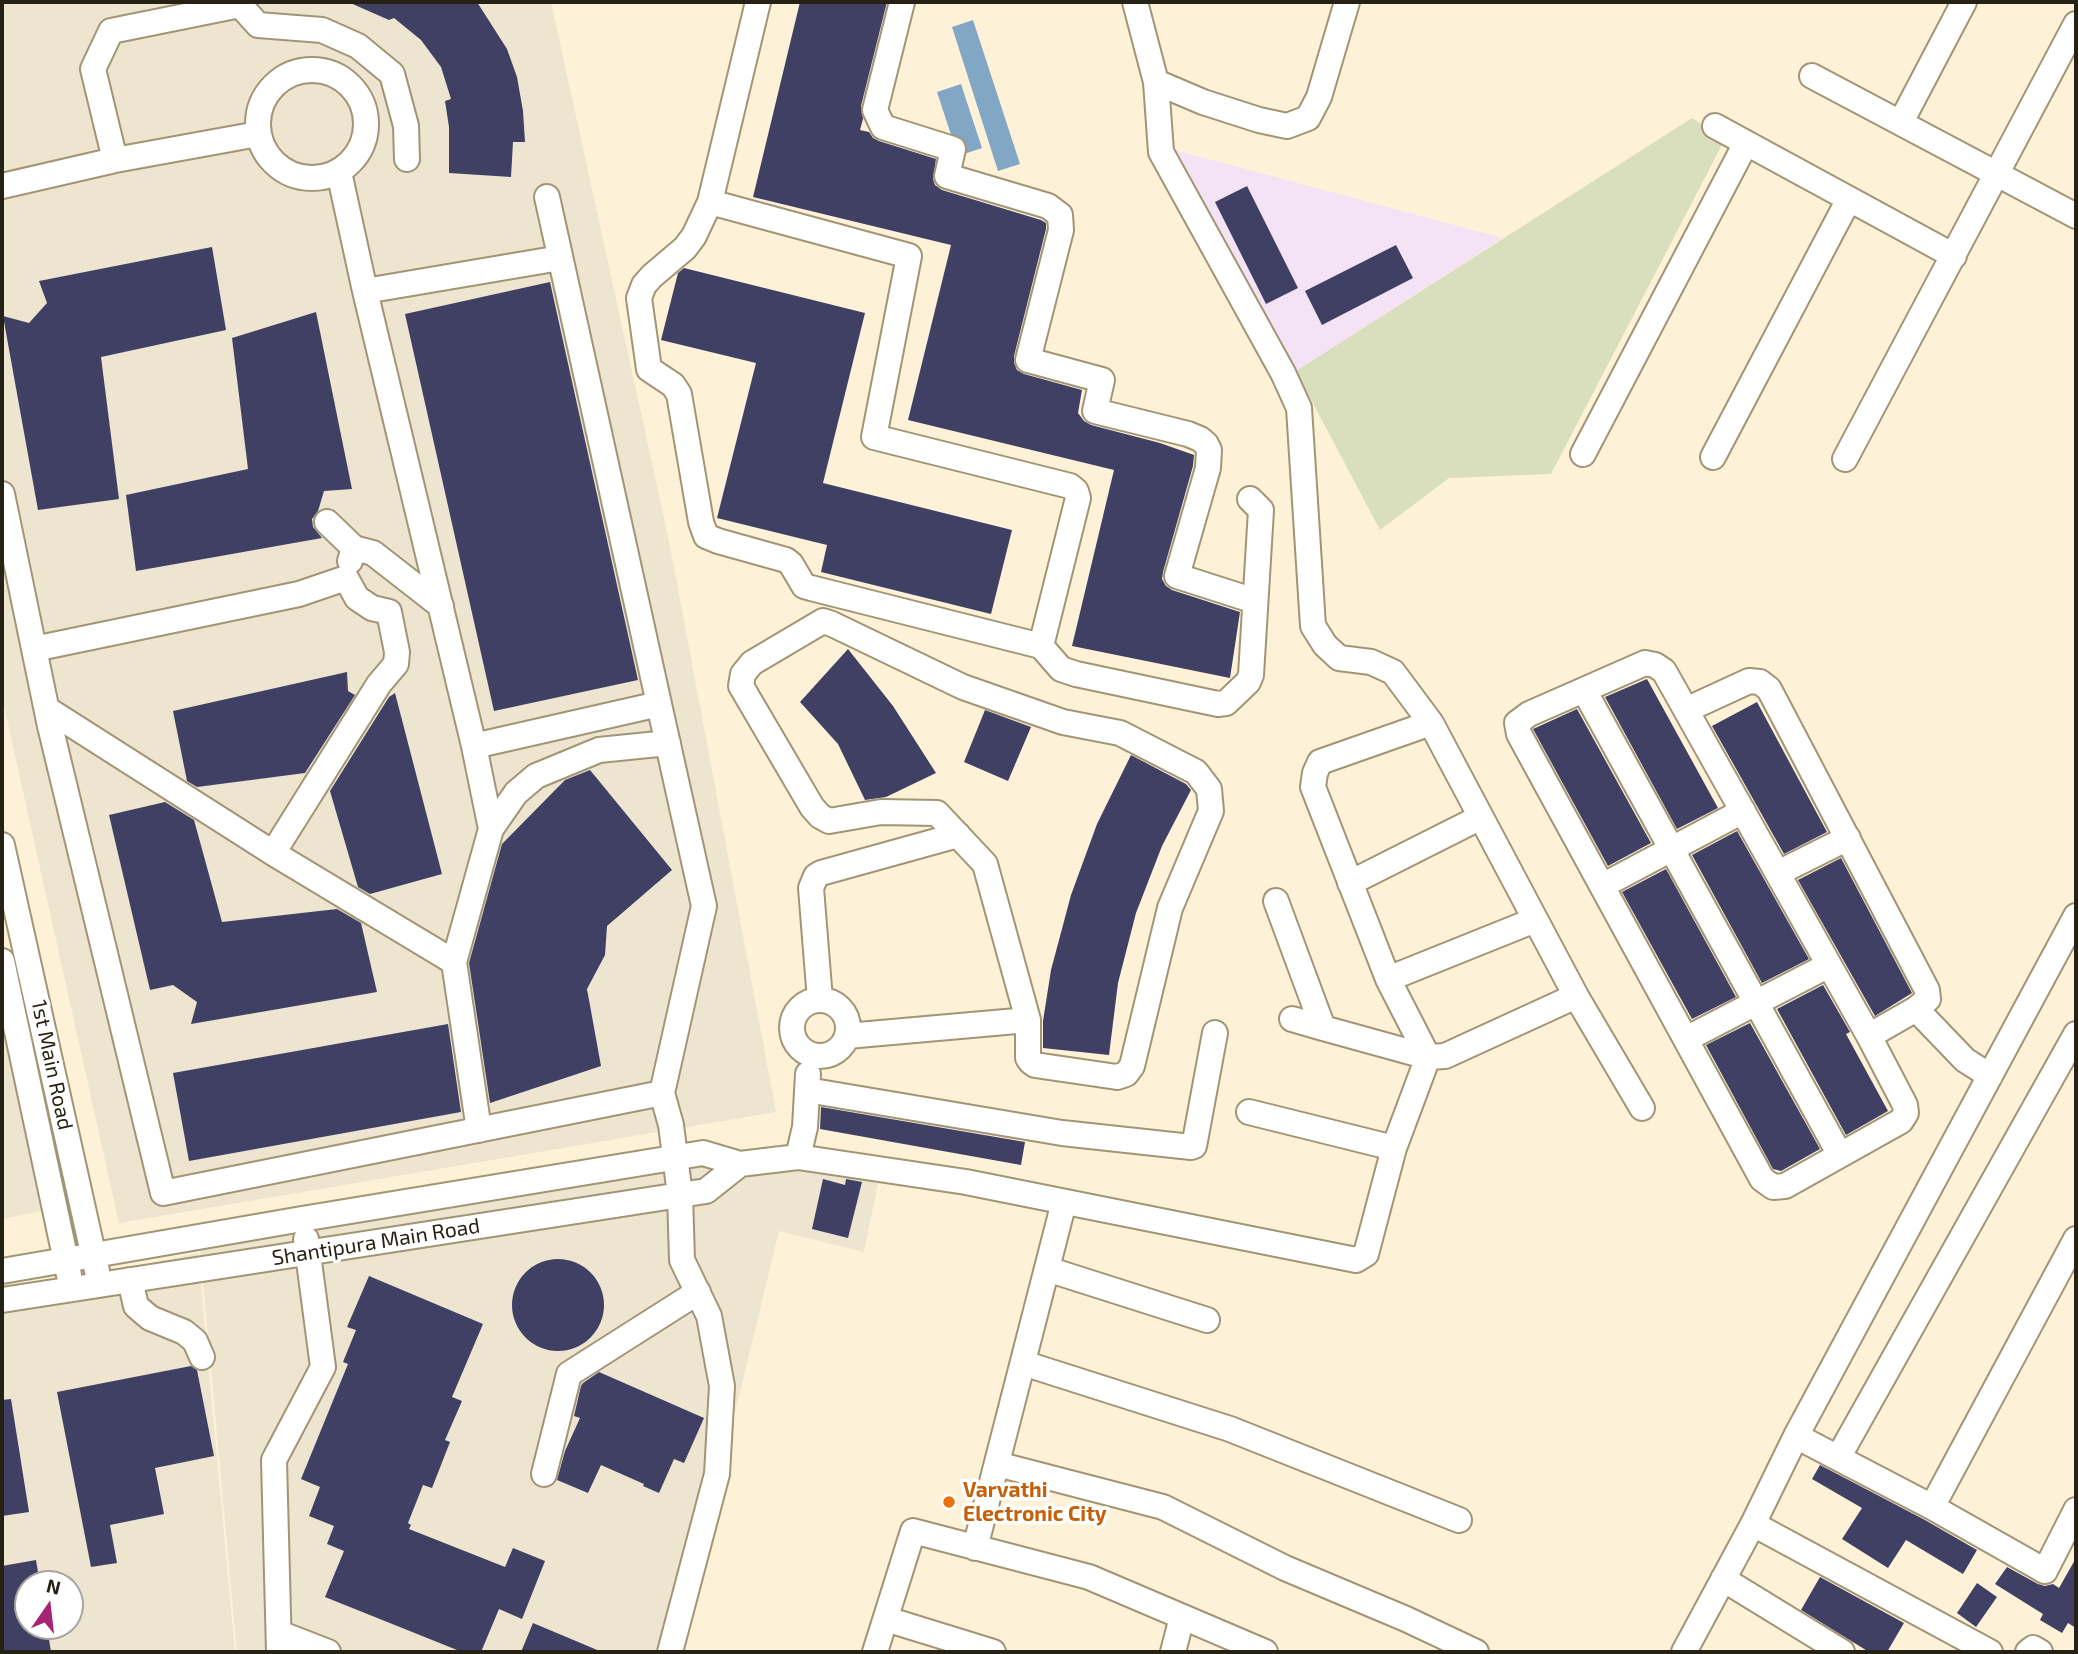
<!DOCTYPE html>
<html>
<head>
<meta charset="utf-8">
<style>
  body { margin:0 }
  #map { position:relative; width:2078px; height:1654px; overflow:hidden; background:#fdf2d7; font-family:"Exo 2",sans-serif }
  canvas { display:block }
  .frame { position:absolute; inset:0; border:4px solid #262115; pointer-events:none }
  .north { position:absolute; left:14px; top:1570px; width:70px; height:70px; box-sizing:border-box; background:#fff; border:2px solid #a8a6a1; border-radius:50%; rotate:14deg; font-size:19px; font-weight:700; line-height:28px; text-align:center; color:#262115 }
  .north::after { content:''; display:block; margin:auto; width:24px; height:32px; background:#a62471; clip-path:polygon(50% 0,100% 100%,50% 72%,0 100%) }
</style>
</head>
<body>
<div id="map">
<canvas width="2078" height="1654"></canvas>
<div class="frame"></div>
<div class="north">N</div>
</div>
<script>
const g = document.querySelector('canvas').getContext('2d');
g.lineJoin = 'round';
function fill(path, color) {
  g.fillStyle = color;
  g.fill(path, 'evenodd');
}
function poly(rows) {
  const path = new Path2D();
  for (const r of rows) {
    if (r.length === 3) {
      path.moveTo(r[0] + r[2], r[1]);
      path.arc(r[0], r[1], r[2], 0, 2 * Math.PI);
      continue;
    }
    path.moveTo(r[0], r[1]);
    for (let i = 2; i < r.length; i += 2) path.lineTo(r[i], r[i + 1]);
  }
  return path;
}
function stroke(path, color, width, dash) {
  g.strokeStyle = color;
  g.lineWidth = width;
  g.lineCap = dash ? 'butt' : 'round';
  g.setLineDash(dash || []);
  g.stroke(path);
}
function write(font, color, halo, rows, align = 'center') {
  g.font = font + ' "Exo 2",sans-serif';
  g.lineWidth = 7;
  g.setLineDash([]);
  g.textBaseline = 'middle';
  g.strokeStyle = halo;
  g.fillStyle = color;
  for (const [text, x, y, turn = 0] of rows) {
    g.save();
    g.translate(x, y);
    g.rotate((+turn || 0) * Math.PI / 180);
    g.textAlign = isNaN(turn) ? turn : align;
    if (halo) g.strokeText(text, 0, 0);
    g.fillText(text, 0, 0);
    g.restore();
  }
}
fill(poly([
  [2,2,551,2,669,541,776,1112,119,1223,2,697],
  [2,985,53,1209,2,1219],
  [767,1146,879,1178,864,1252,779,1231,677,1652,237,1652,200,1251],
  [198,1253,235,1652,2,1652,2,1296],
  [28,1584,70,1584,70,1626,28,1626]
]), '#ede5cf');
fill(poly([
  [1171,149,1503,238,1296,371]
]), '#f4e3f4');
fill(poly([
  [1692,118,1725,139,1551,474,1449,478,1380,530,1296,371]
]), '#d9dfbc');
fill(poly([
  [973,20,1020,164,998,171,952,27],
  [961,84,982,148,958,156,937,92]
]), '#81a7c5');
fill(poly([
  [348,2,477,2,507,49,517,77,523,111,525,142,513,142,511,177,449,173,449,127,445,101,451,99,441,67,421,40,394,18,389,20],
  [800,2,887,2,861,106,863,119,860,130,869,132,873,138,879,141,936,159,933,179,935,185,942,190,1041,220,1046,223,1046,229,1014,356,1014,363,1017,370,1024,374,1082,390,1078,413,1084,421,1091,425,1160,443,1194,455,1193,466,1163,572,1162,579,1166,586,1172,590,1240,612,1230,678,1072,646,1114,470,908,420,951,245,753,197],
  [1247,186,1298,288,1266,304,1215,202],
  [1396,245,1413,278,1322,325,1305,291],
  [212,247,226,330,101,357,119,499,38,510,3,316,29,323,47,303,39,281],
  [684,268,865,313,823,483,1012,530,991,614,821,572,827,545,717,518,756,363,661,340,678,273],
  [550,282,638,680,494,711,405,314],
  [316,312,352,489,324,491,318,511,312,519,313,527,322,538,136,571,126,495,248,469,232,338],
  [848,649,893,706,936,773,886,797,865,800,838,744,800,702],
  [347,672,348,691,355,695,305,773,197,787,187,781,173,711],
  [1647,679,1718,808,1677,829,1605,697],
  [395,693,442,874,370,894,358,887,330,791,389,697],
  [1757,702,1827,832,1784,854,1712,726],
  [1577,709,1651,843,1608,866,1533,729],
  [985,710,1031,727,1008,781,964,762],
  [1131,755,1186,784,1191,790,1162,846,1136,913,1118,983,1109,1055,1043,1048,1043,1021,1051,970,1071,895,1097,824],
  [590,770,672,870,607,926,605,955,587,989,601,1066,490,1103,469,963,502,844,565,780],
  [165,802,194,820,222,922,337,909,361,923,377,992,191,1024,197,1002,173,985,150,990,109,815],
  [1737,831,1809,959,1762,983,1692,855],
  [1841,858,1912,993,1875,1016,1798,880],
  [1666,869,1736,997,1692,1019,1622,892],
  [1823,985,1850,1032,1846,1034,1888,1111,1846,1135,1777,1009],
  [1750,1023,1820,1149,1781,1171,1773,1169,1706,1045],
  [448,1024,461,1112,189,1161,173,1073],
  [821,1107,1025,1142,1021,1165,820,1129],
  [823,1179,845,1185,846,1179,862,1182,848,1238,812,1229],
  [558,1305,46],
  [369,1276,483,1324,452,1397,462,1401,445,1440,450,1442,432,1488,423,1485,408,1523,411,1525,409,1529,505,1567,513,1548,545,1561,522,1619,499,1609,481,1652,462,1652,325,1597,344,1551,327,1544,334,1526,309,1516,320,1487,301,1479,348,1364,343,1362,356,1330,347,1327],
  [191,1366,197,1370,214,1456,155,1468,164,1514,110,1525,117,1563,91,1567,57,1392],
  [599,1372,704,1418,684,1463,674,1459,659,1493,643,1486,644,1484,601,1465,588,1493,557,1480,565,1451,580,1418,574,1416,581,1386,583,1383],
  [11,1399,29,1512,2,1516,2,1400],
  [1820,1465,1925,1520,1977,1550,1963,1574,1906,1540,1888,1568,1842,1539,1862,1508,1812,1479],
  [2076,1558,2076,1628,2068,1623,2062,1633,2040,1620,2043,1614,1995,1584,2007,1567,2038,1584,2045,1586,2053,1584,2059,1588],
  [36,1560,40,1584,28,1584,28,1626,47,1626,51,1652,2,1652,2,1566],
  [1820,1577,1904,1623,1887,1652,1869,1652,1801,1610],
  [1977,1583,1997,1597,1976,1627,1957,1613],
  [533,1623,602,1652,521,1652]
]), '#3f4064');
const minor = poly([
  [758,2,710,202,909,256,874,437,1070,486,1076,491,1078,498,1041,646],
  [902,2,875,110,883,127,953,149,947,176,1048,206,1060,215,1061,230,1028,360,1102,380,1095,411,1188,434,1200,439,1206,444,1209,450,1208,468,1177,576,1255,601],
  [1135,2,1156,82,1161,152,1283,373,1299,408,1313,626,1325,645,1339,658,1371,662,1393,672,1431,723],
  [312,124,54],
  [1812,76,2076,216],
  [1156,82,1203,102,1259,120,1287,126,1308,118,1319,97,1347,2],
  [1901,122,1964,2],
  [1715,126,1954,256],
  [115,160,93,69,111,31,240,5,258,25,322,30,358,46,392,74,406,126,407,159],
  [339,172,365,291,474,746,491,829],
  [2,186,115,160,258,134],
  [547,197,659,704],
  [710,202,694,236,685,248,652,276,644,285,639,298,649,369,673,385,679,394,701,522,706,536,718,541,786,560,791,564,804,586,811,588,1041,646,1061,669,1076,674,1218,704,1226,703,1248,682,1251,675,1261,510,1250,499],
  [365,291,560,258],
  [1583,454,1746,143],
  [1713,457,1849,199],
  [1845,459,2076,24],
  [2,494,50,726,163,1193,662,1093,704,906,659,704,474,746],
  [327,522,354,548,350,561],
  [354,548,373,553,441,606],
  [823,621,832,624,963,687,1063,722,1120,733,1196,772,1209,789,1211,811,1170,908,1132,1066,1126,1074,1117,1077,1035,1065,1031,1062,1028,1058,1028,1020,985,864,937,813,881,812,829,821,820,816,812,807,741,686,743,674,752,663,823,621],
  [34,649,299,594,346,578,357,598,372,608,389,612,397,652,396,664,379,684,273,853,47,709],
  [1584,690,1840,1155],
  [1686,710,1749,681,1760,682,1769,689,1927,990,1928,999,1916,1009,1869,1036,1664,671,1655,665,1645,663,1529,714,1517,723,1519,734,1762,1179,1773,1187,1785,1186,1901,1121,1906,1113,1905,1105,1869,1036],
  [2,845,97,1271],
  [273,853,454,962,491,829,516,793,536,776,599,750,668,743],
  [1778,873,1848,838],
  [1350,883,1481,817],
  [1602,886,1743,811],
  [2,961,69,1275],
  [454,962,479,1130],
  [1388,979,1535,920],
  [1576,996,1642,1108],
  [820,1000,811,888,816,876,821,873,958,835],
  [820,1028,28],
  [1916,1009,1965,1060,1990,1076],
  [1292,1019,1323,1028],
  [847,1036,1028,1020],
  [1686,1039,1829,965],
  [807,1090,1062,1133,1191,1147,1194,1146,1195,1141,1215,1033],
  [662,1093,671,1125,680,1195,682,1260,709,1316,722,1386,717,1474,670,1652],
  [1249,1112,1394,1148],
  [798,1157,805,1127,808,1074],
  [1047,1269,1207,1320],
  [2,1271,302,1219,703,1153,740,1164,798,1157,966,1182,1356,1260,1366,1254,1394,1148,1428,1057,1388,979,1313,787,1315,773,1320,762,1431,723,1576,996,1445,1056,1428,1057,1323,1028,1276,901],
  [130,1280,136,1306,150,1318,184,1332,195,1341,202,1357],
  [2,1300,706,1191,740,1164],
  [1023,1363,1230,1429,1459,1520],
  [1796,1436,2076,916],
  [1838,1458,2076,1034],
  [997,1464,1163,1507,1285,1568,1406,1619,1476,1652],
  [544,1474,569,1374,698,1292],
  [1932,1507,2045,1571,2076,1510],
  [1753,1524,1990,1652],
  [975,1548,1064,1202],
  [1723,1579,1842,1652],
  [886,1619,993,1652],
  [279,1633,328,1652],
  [279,1652,274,1460,323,1367,306,1239],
  [875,1652,913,1531,1089,1577,1265,1652],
  [1173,1652,1182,1617],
  [1684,1652,1753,1524,1796,1436,1932,1507,2076,1239],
  [2028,1652,2033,1648,2040,1652]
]);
stroke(minor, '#a29575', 28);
stroke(minor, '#fff', 24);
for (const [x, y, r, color] of [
  [949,1502,7,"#e8710a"]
]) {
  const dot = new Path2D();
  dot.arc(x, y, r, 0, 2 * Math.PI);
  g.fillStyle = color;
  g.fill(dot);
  stroke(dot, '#fff', 2.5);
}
write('21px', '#262115', '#fff', [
  ["1st Main Road",52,1065,78],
  ["Shantipura Main Road",376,1242,-9]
]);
write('bold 21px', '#c56008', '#fff', [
  ["Varvathi",963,1490],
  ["Electronic City",963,1514]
], 'left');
</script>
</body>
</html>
